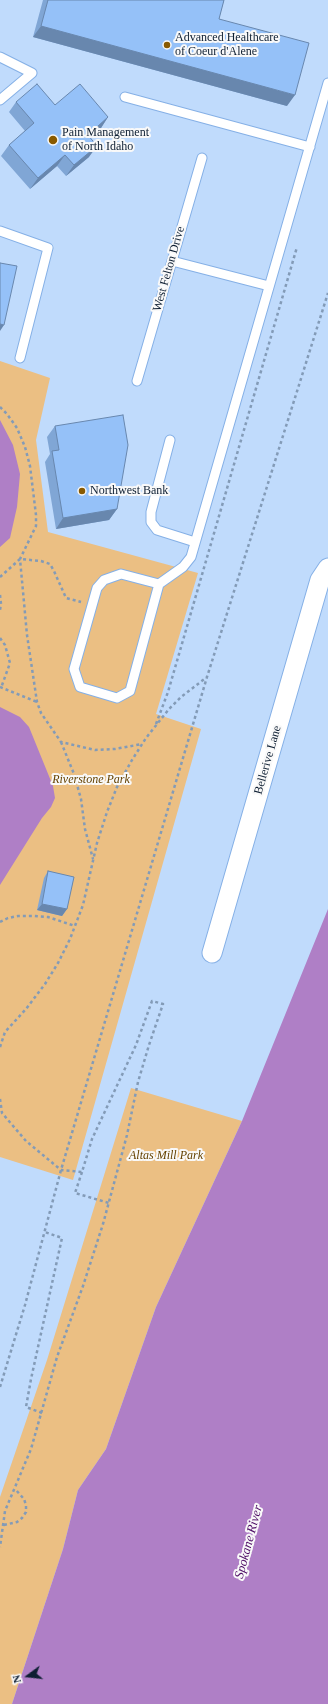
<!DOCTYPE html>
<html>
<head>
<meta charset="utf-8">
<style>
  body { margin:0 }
  #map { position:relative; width:328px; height:1704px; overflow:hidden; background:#c0dbfc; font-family:"Times New Roman",serif }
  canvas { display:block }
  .north { position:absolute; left:8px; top:1656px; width:40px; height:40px; -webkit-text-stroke:3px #f9f9f9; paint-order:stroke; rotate:255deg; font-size:11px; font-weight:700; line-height:16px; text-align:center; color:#0d1e32 }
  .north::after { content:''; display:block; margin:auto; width:14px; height:18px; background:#0d1e32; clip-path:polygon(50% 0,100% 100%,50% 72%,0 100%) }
</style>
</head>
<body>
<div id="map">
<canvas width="328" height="1704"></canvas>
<div class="north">N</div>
</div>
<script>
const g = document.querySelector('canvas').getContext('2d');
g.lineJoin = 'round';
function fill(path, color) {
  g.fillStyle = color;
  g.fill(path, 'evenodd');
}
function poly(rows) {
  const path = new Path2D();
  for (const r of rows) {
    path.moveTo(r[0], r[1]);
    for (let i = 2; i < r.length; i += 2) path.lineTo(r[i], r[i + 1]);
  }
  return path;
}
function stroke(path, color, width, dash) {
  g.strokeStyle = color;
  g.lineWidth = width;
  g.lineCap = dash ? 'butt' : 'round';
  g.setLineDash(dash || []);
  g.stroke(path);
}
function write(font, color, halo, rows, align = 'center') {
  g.font = font + ' "Times New Roman",serif';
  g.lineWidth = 4;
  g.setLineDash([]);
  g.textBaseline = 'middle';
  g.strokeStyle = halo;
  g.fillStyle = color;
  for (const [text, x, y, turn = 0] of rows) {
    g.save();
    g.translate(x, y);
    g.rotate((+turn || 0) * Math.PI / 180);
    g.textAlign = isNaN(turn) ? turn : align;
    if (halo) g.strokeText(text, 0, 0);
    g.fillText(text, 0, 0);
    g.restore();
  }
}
fill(poly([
  [0,361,50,378,36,440,48,532,198,573,156,714,201,729,73,1180,0,1157],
  [131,1088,242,1121,156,1307,106,1449,78,1490,63,1549,12,1704,0,1704,0,1497,47,1360]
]), '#ebbf83');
fill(poly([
  [0,420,13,445,20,474,17,507,10,538,0,547],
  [0,707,20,717,29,727,53,786,55,798,51,807,42,818,0,885],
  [328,909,328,1704,12,1704,63,1549,78,1490,106,1449,156,1307,242,1121]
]), '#af7fc6');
const lane = poly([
  [0,57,32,73,0,100],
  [125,97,310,147],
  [0,231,48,248,20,358],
  [172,261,269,286],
  [137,381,202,158],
  [170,440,151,512,151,522,157,530,195,542],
  [159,584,121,574,104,580,97,588,74,669,80,687,117,698,130,691,159,584,183,567,191,557,328,83]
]);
const street = poly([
  [212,953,320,580,328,568]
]);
stroke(lane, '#85b0e6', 11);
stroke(street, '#85b0e6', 21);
stroke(poly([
  [0,407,7,414,17,428,25,447,30,466,36,515,36,526,20,559,27,635,37,702,41,713,61,742,95,750,115,749,142,744],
  [0,577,20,559,41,561,50,564,54,571,66,598,81,602],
  [0,595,1,604,0,610],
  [0,638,5,645,10,663,1,688],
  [0,687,37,702],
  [156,724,168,692,297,247],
  [61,742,74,774,81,799,85,829,93,859],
  [0,922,8,918,18,916,34,916,48,917,75,926],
  [0,1047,5,1032,26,1009,45,984,58,963,70,939,83,905,97,843,107,812,117,787,132,760,146,738,169,709,181,697,207,677],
  [0,1099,2,1113,26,1141,61,1170,82,1172,92,1139,136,1045,152,1001,163,1004,149,1045,138,1082,127,1135,103,1224,83,1286,57,1357,31,1449,5,1511,0,1547],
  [82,1172,75,1193,109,1203],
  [0,1387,25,1305,61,1170,207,677,328,293],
  [42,1413,26,1407,31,1379,62,1238,45,1232],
  [4,1525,17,1522,22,1518,26,1512,26,1505,24,1499,15,1489]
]), '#839bb7', 2.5, [3, 3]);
stroke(lane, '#fff', 9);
stroke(street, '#fff', 19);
fill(poly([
  [43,0,224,0,219,19,287,106,33,37],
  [16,102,55,105,108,117,101,128,90,138,89,157,66,176,57,166,30,189,1,156,9,145,25,131,9,112],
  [55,426,117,509,109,520,56,529,45,462,50,454,47,437],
  [48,871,67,909,62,916,37,910,44,878]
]), '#80a6d5');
fill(poly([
  [41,26,295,95,287,106,33,37],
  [108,117,101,128,80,146,88,135],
  [97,146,89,157,66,176,74,165],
  [65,155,57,166,30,189,38,178],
  [0,324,4,325,0,331],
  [117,509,109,520,56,529,63,518],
  [42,904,67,909,62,916,37,910]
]), '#6887ae');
const building = poly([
  [48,0,224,0,219,19,309,43,295,95,41,26,48,0],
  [37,84,55,105,80,84,108,117,88,135,97,146,74,165,65,155,38,178,9,145,34,123,16,102,37,84],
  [0,263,17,266,4,325,0,324,0,263],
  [123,415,128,445,117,509,63,518,52,451,59,450,55,426,123,415],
  [48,871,74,877,67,909,42,904,48,871]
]);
fill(building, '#95c1f8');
stroke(building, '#6887ae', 1);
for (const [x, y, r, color] of [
  [167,45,4,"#895a00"],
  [53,140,5,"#895a00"],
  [82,491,4,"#895a00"]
]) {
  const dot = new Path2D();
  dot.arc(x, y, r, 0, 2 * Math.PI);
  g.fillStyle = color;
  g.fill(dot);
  stroke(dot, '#f9f9f9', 1.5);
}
write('12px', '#0d1e32', '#f9f9f9', [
  ["Advanced Healthcare",175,38],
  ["of Coeur d'Alene",175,52],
  ["Pain Management",62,133],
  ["of North Idaho",62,147],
  ["Northwest Bank",90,491]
], 'left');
write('12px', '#0d1e32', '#f9f9f9', [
  ["West Felton Drive",169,269,-74],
  ["Bellerive Lane",268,760,-74]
]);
write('italic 12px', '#654200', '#f9f9f9', [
  ["Riverstone Park",91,780],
  ["Altas Mill Park",166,1156]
]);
write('italic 13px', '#4f0f67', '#f9f9f9', [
  ["Spokane River",249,1542,-75]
]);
</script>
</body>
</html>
